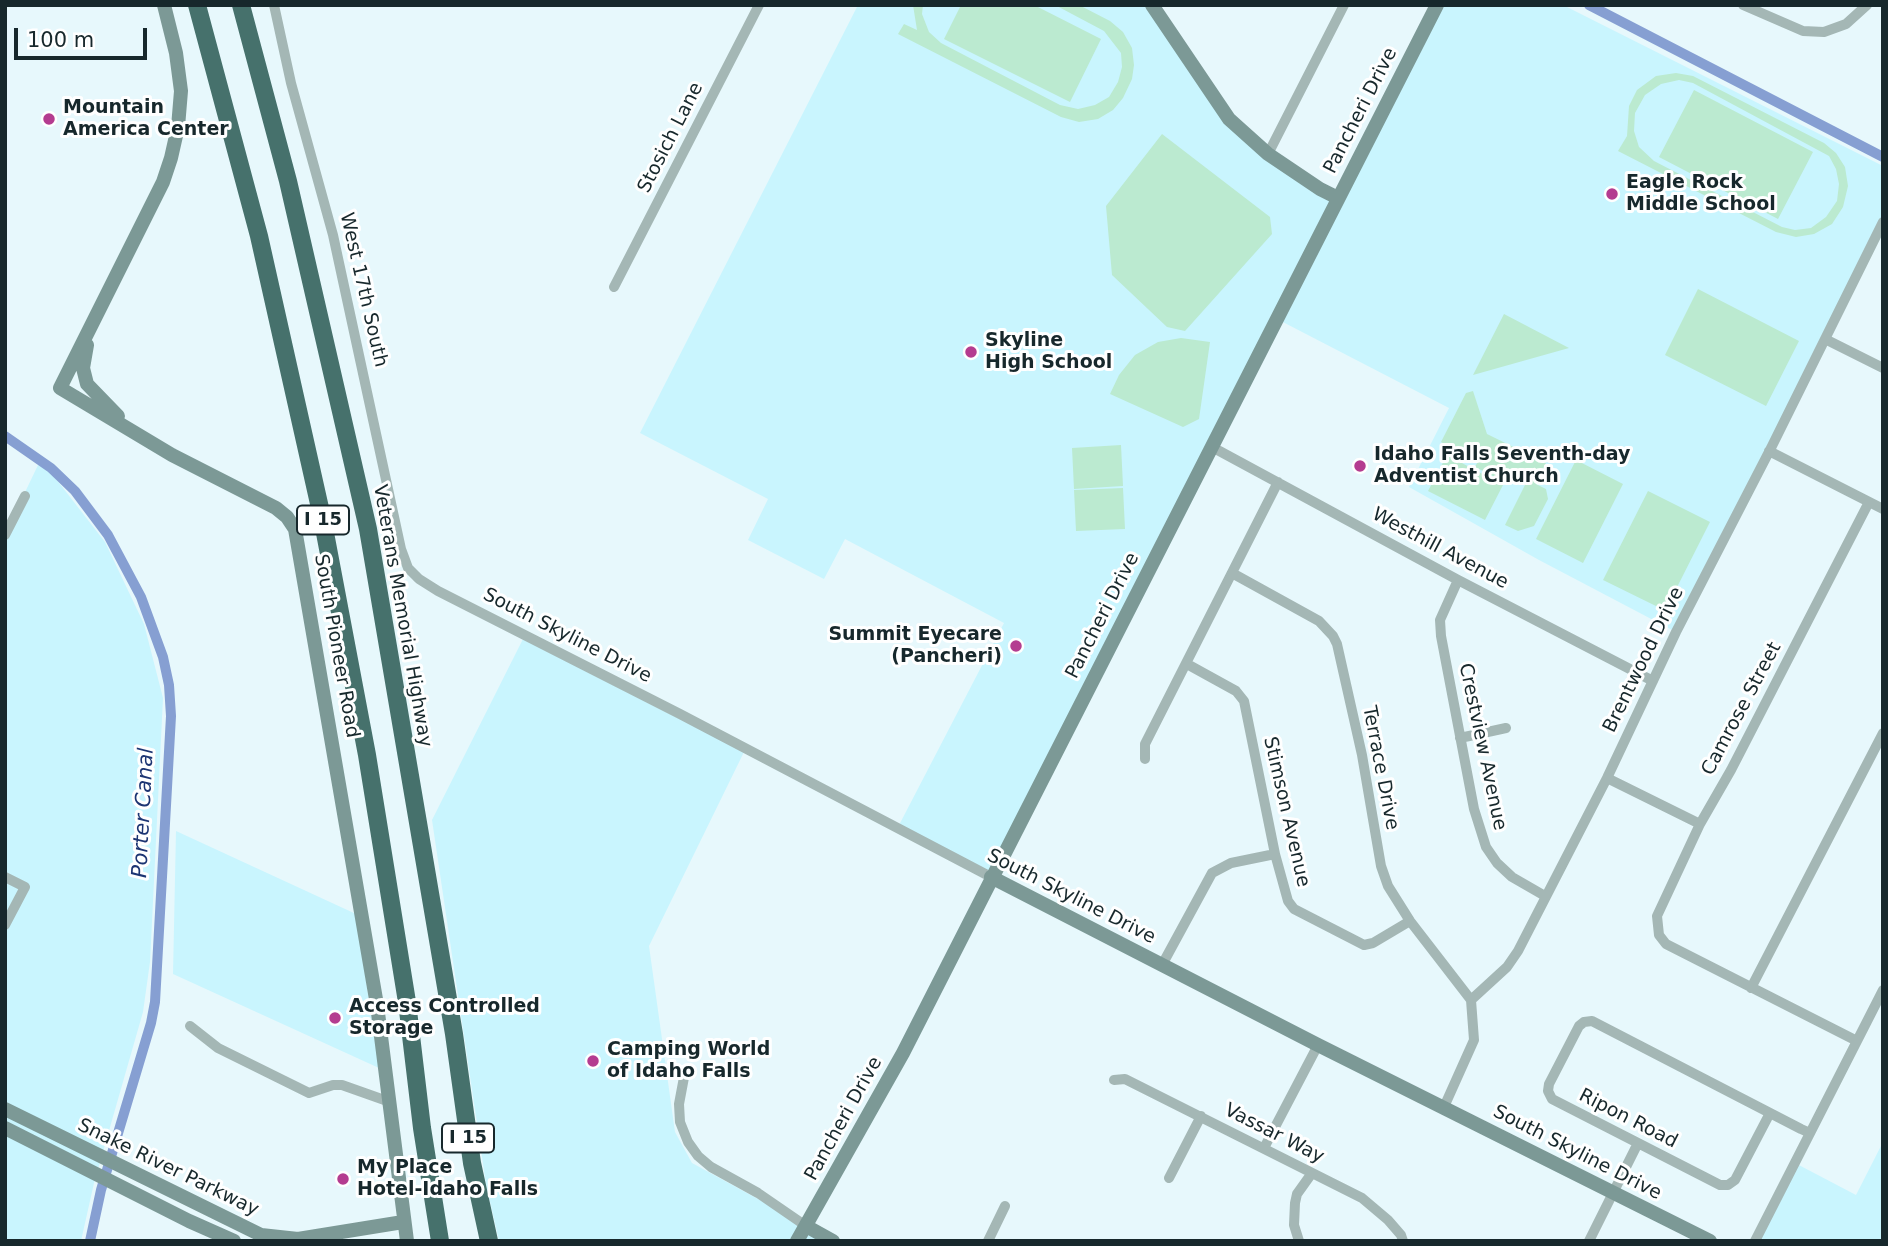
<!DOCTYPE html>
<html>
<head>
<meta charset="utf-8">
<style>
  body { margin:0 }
  #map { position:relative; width:1888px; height:1246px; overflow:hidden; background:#e7f8fc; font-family:"DejaVu Sans",sans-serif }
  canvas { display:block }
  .frame { position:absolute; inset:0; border:7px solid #17282c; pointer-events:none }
  .scale { position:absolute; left:14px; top:28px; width:133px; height:32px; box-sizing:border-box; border:4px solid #17282c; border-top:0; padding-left:9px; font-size:21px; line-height:24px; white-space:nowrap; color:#17282c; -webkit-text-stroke:5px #fff; paint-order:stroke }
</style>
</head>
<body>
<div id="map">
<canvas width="1888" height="1246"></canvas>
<div class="frame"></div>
<div class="scale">100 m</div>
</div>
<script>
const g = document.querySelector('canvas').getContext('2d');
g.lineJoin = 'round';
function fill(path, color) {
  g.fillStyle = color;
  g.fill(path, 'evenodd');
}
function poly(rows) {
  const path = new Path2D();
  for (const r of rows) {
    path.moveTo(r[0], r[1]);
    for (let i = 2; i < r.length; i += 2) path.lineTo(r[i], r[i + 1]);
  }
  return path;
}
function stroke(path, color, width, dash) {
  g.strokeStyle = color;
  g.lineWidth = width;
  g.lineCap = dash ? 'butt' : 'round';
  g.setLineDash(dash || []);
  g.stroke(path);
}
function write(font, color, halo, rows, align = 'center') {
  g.font = font + ' "DejaVu Sans",sans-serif';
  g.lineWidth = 6;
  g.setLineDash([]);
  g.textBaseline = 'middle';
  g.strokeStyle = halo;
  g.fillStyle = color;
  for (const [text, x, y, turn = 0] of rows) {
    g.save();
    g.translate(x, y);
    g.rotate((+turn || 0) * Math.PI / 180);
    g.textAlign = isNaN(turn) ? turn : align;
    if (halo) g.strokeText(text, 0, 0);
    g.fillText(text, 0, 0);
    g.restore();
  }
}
fill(poly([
  [858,5,1152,5,1229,119,1338,198,1437,5,1563,5,1883,166,1883,221,1676,632,1539,560,1409,487,1449,408,1277,319,991,877,897,829,1004,623,845,539,824,579,748,540,768,499,640,433],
  [39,463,56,479,105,542,144,624,163,698,150,962,143,1012,94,1183,81,1241,5,1241,5,534],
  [523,639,744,752,649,946,675,1132,692,1163,835,1241,499,1241,486,1184,432,820],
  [176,831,356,914,379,1068,173,974],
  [1883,1142,1883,1241,1755,1241,1795,1163,1856,1195]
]), '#c9f5fe');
fill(poly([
  [913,5,923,5,922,14,929,32,941,43,1060,105,1078,109,1095,105,1109,97,1118,82,1122,67,1121,53,1104,31,1055,5,1079,5,1110,21,1123,32,1132,48,1134,65,1132,79,1123,98,1113,110,1098,119,1079,122,1061,117,898,34,904,24,917,30],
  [961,5,1034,5,1101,39,1070,102,944,39],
  [1676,73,1693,76,1824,143,1836,153,1845,167,1848,186,1843,207,1832,224,1814,234,1796,237,1776,232,1618,151,1627,136,1629,106,1637,90,1656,76],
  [1679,80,1693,83,1829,156,1836,169,1839,184,1837,201,1826,217,1811,228,1795,230,1782,227,1654,161,1639,147,1634,131,1635,113,1645,95,1661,84],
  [1694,90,1813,152,1778,219,1659,157],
  [1162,134,1270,217,1272,234,1185,331,1167,327,1112,275,1106,206],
  [1698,289,1799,341,1766,406,1665,355],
  [1504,314,1569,348,1473,375],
  [1181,338,1210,342,1199,419,1183,427,1110,394,1119,375,1135,355,1158,342],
  [1473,391,1487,434,1546,463,1536,484,1546,489,1548,499,1534,526,1518,531,1505,525,1525,485,1508,476,1505,482,1475,467,1478,461,1441,442,1466,393],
  [1121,445,1123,486,1074,489,1072,448],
  [1447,455,1503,485,1485,520,1428,491],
  [1576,460,1623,484,1583,563,1536,539],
  [1123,488,1125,529,1076,531,1074,490],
  [1648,491,1710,522,1668,605,1660,608,1603,580]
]), '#bbead0');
stroke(poly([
  [1589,5,1883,157],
  [5,436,51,468,75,491,108,535,141,597,163,657,169,685,171,716,155,1002,151,1023,101,1190,90,1241]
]), '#869fd2', 10);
stroke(poly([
  [274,5,291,83,333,235,401,549,408,568,419,579,438,591,680,714,991,877],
  [1743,5,1803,31,1824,32,1846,24,1867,5],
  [1268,154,1344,5],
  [614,287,759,5],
  [1825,339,1883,368],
  [1212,447,1458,580,1653,681],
  [1769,451,1883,509],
  [5,535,25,496],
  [1232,573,1319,621,1333,636,1337,644,1362,755,1381,866,1388,886,1410,921,1471,1000],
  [1458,580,1440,620,1441,636,1474,809,1486,847,1497,863,1512,877,1545,896],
  [1187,664,1236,691,1244,701,1275,854,1288,901,1294,909,1364,945,1373,943,1410,921],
  [1460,738,1506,728],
  [1145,759,1145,744,1278,482],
  [1607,778,1700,824],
  [5,877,25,887,5,925],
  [1162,965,1212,873,1231,863,1275,854],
  [1751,988,1883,733],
  [190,1026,218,1048,309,1093,333,1085,342,1085,390,1102],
  [1857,1041,1666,944,1659,935,1657,916,1700,824,1731,770,1869,502],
  [685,1072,679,1104,680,1122,688,1142,698,1156,711,1167,758,1193,806,1226],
  [1114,1080,1125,1079,1362,1198,1388,1220,1401,1235,1403,1241],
  [1444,1107,1474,1040,1471,1000,1507,967,1518,951,1607,778,1676,632,1772,446,1883,222],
  [1770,1113,1735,1180,1728,1185,1720,1185,1552,1099,1548,1091,1549,1084,1579,1026,1584,1022,1592,1021,1801,1129,1810,1133],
  [1264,1148,1318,1045],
  [1169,1178,1201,1116],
  [988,1241,1005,1206],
  [1299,1241,1294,1225,1295,1203,1297,1194,1312,1173],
  [1589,1241,1638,1143],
  [1755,1241,1883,990]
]), '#a4b7b5', 10);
stroke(poly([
  [164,5,176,53,181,91,178,127,171,158,163,182,60,388,172,455,276,508,287,517,295,529,377,1005,407,1241],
  [1152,5,1229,119,1268,154,1320,189,1338,198],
  [87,345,83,368,87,384,118,416],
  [991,877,1318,1045,1710,1241],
  [5,1109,261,1235,298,1239,403,1222],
  [5,1128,189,1221,234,1241],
  [806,1226,833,1241],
  [797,1241,903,1053,1437,5]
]), '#7c9996', 14);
stroke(poly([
  [197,5,259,236,322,517,367,755,407,1002,422,1128,440,1241],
  [241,5,288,181,368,529,454,1034,472,1163,489,1241]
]), '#46716c', 18);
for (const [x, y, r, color] of [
  [49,119,7,"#b43c90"],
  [1612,194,7,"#b43c90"],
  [971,352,7,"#b43c90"],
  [1360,466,7,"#b43c90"],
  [1016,646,7,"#b43c90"],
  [335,1018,7,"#b43c90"],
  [593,1061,7,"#b43c90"],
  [343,1179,7,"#b43c90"]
]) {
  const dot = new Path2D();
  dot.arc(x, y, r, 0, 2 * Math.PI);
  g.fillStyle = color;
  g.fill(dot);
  stroke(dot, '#fff', 2.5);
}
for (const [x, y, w] of [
  [323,520,52],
  [468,1138,52]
]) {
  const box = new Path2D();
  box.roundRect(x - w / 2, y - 14.5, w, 29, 5);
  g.fillStyle = '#fff';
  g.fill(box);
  stroke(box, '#17282c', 2);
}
write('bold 18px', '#17282c', null, [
  ["I 15",323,520],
  ["I 15",468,1138]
]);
write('bold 19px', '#17282c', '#fff', [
  ["Mountain",63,108],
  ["America Center",63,130],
  ["Eagle Rock",1626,183],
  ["Middle School",1626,205],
  ["Skyline",985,341],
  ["High School",985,363],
  ["Idaho Falls Seventh-day",1374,455],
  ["Adventist Church",1374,477],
  ["Summit Eyecare",1002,635,"right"],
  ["(Pancheri)",1002,657,"right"],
  ["Access Controlled",349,1007],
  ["Storage",349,1029],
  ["Camping World",607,1050],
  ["of Idaho Falls",607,1072],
  ["My Place",357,1168],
  ["Hotel-Idaho Falls",357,1190]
], 'left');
write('19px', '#17282c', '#fff', [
  ["Pancheri Drive",1361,111,-63],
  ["Stosich Lane",671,138,-63],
  ["West 17th South",363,290,77],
  ["Westhill Avenue",1440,549,28],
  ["Veterans Memorial Highway",402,616,80],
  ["Pancheri Drive",1103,616,-63],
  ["South Skyline Drive",567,636,27],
  ["South Pioneer Road",336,646,80],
  ["Brentwood Drive",1644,660,-64],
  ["Camrose Street",1742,709,-62],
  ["Crestview Avenue",1482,747,78],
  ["Terrace Drive",1380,768,79],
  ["Stimson Avenue",1286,812,77],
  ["South Skyline Drive",1071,897,27],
  ["Pancheri Drive",844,1119,-61],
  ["Ripon Road",1628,1119,27],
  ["Vassar Way",1274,1134,27],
  ["South Skyline Drive",1577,1153,27],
  ["Snake River Parkway",168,1168,26]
]);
write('italic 21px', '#1c3573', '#fff', [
  ["Porter Canal",144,813,-87]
]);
</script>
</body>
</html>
